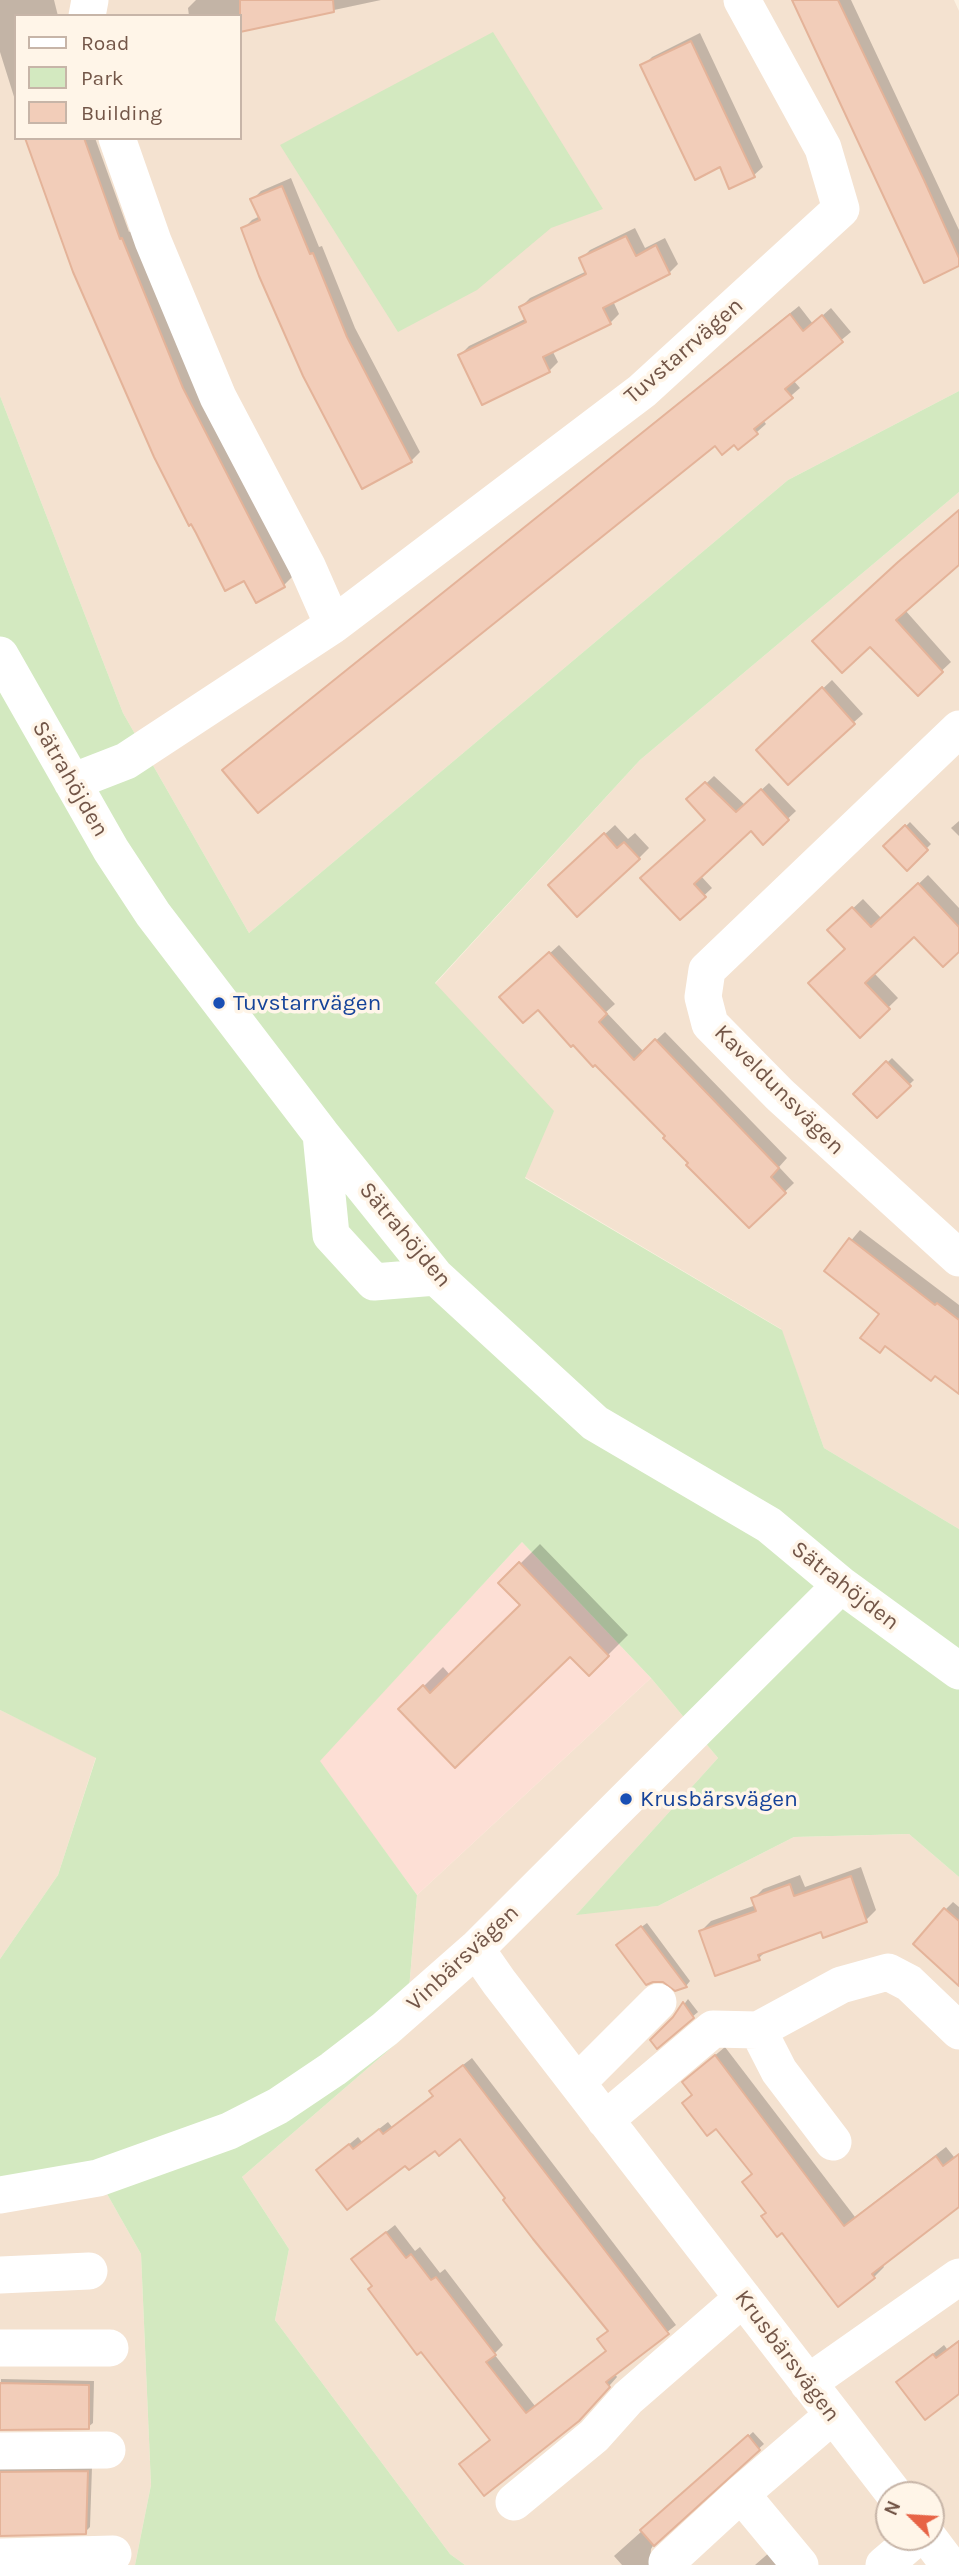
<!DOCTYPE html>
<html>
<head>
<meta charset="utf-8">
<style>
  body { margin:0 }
  #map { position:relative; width:959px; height:2565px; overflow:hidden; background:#fcf1e1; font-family:Karla,sans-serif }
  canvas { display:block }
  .legend { position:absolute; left:14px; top:14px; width:228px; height:126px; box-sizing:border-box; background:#fff5e8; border:2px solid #c7b5a8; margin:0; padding:9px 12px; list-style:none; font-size:21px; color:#735648 }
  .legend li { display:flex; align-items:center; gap:14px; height:35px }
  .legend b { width:35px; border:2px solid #c7b5a8 }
  .north { position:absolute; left:875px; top:2481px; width:70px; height:70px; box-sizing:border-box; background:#fff5e8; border:2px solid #c7b5a8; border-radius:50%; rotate:294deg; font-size:19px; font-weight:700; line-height:28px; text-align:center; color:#735648 }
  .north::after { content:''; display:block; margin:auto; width:24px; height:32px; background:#e76346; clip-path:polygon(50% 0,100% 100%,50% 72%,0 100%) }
</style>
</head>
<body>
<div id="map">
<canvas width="959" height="2565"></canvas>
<ul class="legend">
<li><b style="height:9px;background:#fff"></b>Road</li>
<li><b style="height:19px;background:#d3e9c0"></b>Park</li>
<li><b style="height:19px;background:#f2cdb9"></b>Building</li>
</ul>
<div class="north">N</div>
</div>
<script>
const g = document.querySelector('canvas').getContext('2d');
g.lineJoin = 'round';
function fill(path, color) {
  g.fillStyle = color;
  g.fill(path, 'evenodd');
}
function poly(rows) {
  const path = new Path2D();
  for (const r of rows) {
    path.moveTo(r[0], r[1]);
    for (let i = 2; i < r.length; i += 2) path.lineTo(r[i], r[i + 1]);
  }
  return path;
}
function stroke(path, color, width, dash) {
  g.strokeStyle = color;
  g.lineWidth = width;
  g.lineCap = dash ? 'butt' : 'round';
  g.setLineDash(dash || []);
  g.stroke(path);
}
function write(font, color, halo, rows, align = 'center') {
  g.font = font + ' Karla,sans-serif';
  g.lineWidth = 7;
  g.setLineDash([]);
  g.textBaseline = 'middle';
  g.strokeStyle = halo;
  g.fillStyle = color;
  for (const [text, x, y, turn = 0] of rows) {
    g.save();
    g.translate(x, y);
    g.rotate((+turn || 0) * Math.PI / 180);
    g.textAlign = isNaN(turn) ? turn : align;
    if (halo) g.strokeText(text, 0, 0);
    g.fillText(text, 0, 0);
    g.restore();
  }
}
fill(poly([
  [0,0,954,0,959,11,959,391,788,480,249,933,123,713,0,396],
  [16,16,240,16,240,138,16,138],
  [959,492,959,1529,824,1448,781,1329,525,1177,435,984,640,760],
  [651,1678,718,1758,577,1914,658,1906,794,1837,909,1834,959,1877,959,2565,465,2565,450,2554,275,2320,289,2249,242,2177,405,2036,417,1895],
  [889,2495,931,2495,931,2537,889,2537],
  [0,1710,96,1757,58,1875,0,1959],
  [98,2178,141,2254,151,2485,135,2565,0,2565,0,2183]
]), '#f4e2d0');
fill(poly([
  [522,1542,651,1678,417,1895,319,1761]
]), '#fddfd5');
fill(poly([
  [493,32,603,209,551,228,477,290,398,332,280,145],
  [959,391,959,492,640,760,435,983,554,1111,525,1178,782,1330,824,1448,959,1529,959,1877,909,1834,794,1837,658,1906,576,1915,718,1758,651,1678,522,1542,320,1761,417,1895,405,2036,242,2177,289,2249,275,2320,450,2554,465,2565,135,2565,151,2485,141,2254,98,2178,0,2183,0,1959,58,1875,96,1758,0,1710,0,396,123,713,249,933,788,480]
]), '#d3e9c0');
fill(poly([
  [0,0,54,0,58,16,16,16,16,103,0,52],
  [196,0,381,0,240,30,240,16,189,16,188,8],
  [793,0,851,0,959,230,959,264],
  [700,33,763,167,754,175,721,165,643,66,652,57],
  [27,138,95,138,129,232,131,231,293,576,284,585],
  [291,178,319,247,322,246,355,328,420,452,411,461,243,229,252,220,260,216,252,200,261,191],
  [635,228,645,248,665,238,678,264,669,273,613,301,619,314,610,323,552,350,558,362,549,371,460,355,469,346,527,318,521,307,530,298,587,271,581,259,590,250],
  [799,306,813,324,831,308,851,332,793,380,800,388,763,420,766,424,757,432,738,447,734,443,715,443,234,761],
  [959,510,959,563,905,610,951,662,918,693,870,644],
  [832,680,863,714,854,722,758,750],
  [714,776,745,805,769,783,796,811,763,842,751,829,701,876,712,888,680,918,707,819,689,800],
  [959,821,959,836,951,828],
  [910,822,931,844,907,868,886,846],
  [615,825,628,839,635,833,649,848,639,858,560,875],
  [928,875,959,908,959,950,914,935,874,973,898,998,860,1035,847,948,830,930,863,899,882,919],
  [559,945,615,1004,606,1012,644,1052,665,1032,787,1158,779,1167,794,1183,749,1226,667,1136,538,1008,510,989],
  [892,1058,914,1080,877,1116,855,1094],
  [860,1230,959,1305,959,1392,882,1313,826,1270],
  [540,1544,628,1635,589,1674,570,1654,401,1709,443,1667,450,1675,522,1605,501,1583],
  [861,1867,876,1910,866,1920,822,1930,767,1950,759,1958,701,1931,711,1921,756,1905,753,1899,763,1889,800,1875,805,1887],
  [953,1902,959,1907,959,1979,946,1909],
  [647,1923,690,1981,686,1986,623,1940],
  [688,1999,698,2012,657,2046,674,2018],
  [725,2047,855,2217,946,2147,954,2157,959,2154,959,2205,882,2264,884,2267,874,2277,768,2212,754,2173,716,2126,684,2103,693,2094,694,2073],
  [472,2058,676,2325,615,2374,617,2377,588,2410,492,2439,374,2286,362,2251,395,2225,415,2251,420,2247,440,2273,445,2269,503,2345,494,2354,535,2406,608,2350,600,2339,609,2330,460,2137,406,2163,318,2170,358,2137,362,2142,388,2122,392,2127,434,2095,440,2083],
  [959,2340,959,2392,898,2382,944,2345,947,2349],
  [1,2379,94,2381,93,2423,88,2427,0,2430],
  [753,2432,764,2444,656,2541,651,2549,650,2562,652,2565,622,2565,614,2556],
  [0,2466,92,2467,90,2527,85,2532,0,2534],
  [786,2538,812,2565,755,2565]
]), '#0003');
const building = poly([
  [240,0,333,0,334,12,240,32,240,0],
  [792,0,838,0,924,180,959,258,959,266,924,283,792,0],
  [691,41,755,177,729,189,720,167,695,180,640,65,691,41],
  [25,138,84,138,120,239,122,238,183,388,285,587,256,603,244,581,225,591,196,533,191,524,189,526,154,457,73,272,25,138],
  [282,186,310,254,313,253,347,337,412,462,362,489,303,376,259,276,241,228,260,220,250,199,282,186],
  [626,236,636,256,656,245,670,274,603,308,611,324,543,357,550,372,482,405,458,355,526,322,519,307,586,274,579,258,626,236],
  [790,314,803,331,822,315,843,342,785,389,793,398,754,429,758,434,738,450,734,445,722,455,715,446,258,813,222,770,790,314],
  [959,510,959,565,896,620,943,672,918,696,870,647,842,673,812,641,898,562,959,510],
  [822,687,855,724,788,785,756,750,822,687],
  [705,782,736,812,761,789,789,820,763,845,751,831,694,884,706,897,680,920,640,878,705,820,686,799,705,782],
  [905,825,928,850,907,871,883,846,905,825],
  [604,833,617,848,624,842,640,859,577,917,548,885,604,833],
  [918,883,959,927,959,952,943,967,914,937,865,983,890,1009,860,1038,808,983,845,949,827,930,852,907,871,927,918,883],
  [549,952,607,1014,599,1022,634,1060,655,1039,779,1168,771,1177,786,1193,749,1228,686,1165,688,1163,663,1138,665,1136,595,1065,593,1067,573,1045,571,1047,538,1010,523,1023,499,997,549,952],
  [886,1061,911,1086,877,1118,853,1094,886,1061],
  [849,1238,935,1305,937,1303,959,1320,959,1394,935,1376,931,1381,885,1346,880,1353,860,1338,879,1314,824,1271,849,1238],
  [519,1562,609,1656,589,1676,570,1657,455,1768,398,1709,423,1685,430,1693,520,1605,498,1583,519,1562],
  [851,1876,867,1922,823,1938,821,1932,758,1955,760,1960,715,1976,699,1931,756,1911,751,1898,790,1884,794,1896,851,1876],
  [944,1908,959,1921,959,1986,913,1944,944,1908],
  [641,1926,687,1987,675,1991,663,1982,653,1982,646,1985,616,1945,641,1926],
  [683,2002,694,2018,657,2049,650,2040,673,2017,683,2002],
  [715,2055,844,2226,936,2156,943,2166,959,2154,959,2207,872,2274,875,2278,838,2307,782,2233,777,2237,761,2216,766,2213,742,2182,752,2174,716,2129,707,2136,682,2103,692,2095,682,2082,715,2055],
  [463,2065,669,2334,606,2382,610,2387,579,2421,484,2496,459,2464,490,2440,421,2352,417,2355,368,2289,372,2286,351,2259,386,2232,406,2258,411,2254,431,2280,436,2277,496,2355,486,2362,526,2413,606,2351,597,2339,608,2331,533,2239,503,2200,505,2198,460,2139,439,2156,435,2151,409,2170,405,2166,347,2210,316,2170,349,2144,353,2149,379,2129,383,2134,433,2096,429,2091,463,2065],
  [959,2341,959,2394,925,2420,896,2382,933,2354,936,2358,959,2341],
  [0,2383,89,2385,89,2429,0,2430,0,2383],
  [748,2435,760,2450,654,2546,640,2530,748,2435],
  [88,2471,86,2534,0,2536,0,2472,88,2471]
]);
fill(building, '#f2cdb9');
stroke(building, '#e4b399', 2);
stroke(poly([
  [87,16,90,0],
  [117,138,153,241,218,397,307,566,333,625],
  [0,655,111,850,153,914,321,1134,436,1277,595,1423,769,1525,841,1585,959,1671],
  [959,729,707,970,703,997,710,1024,780,1095,959,1258],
  [72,782,126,761,333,625,642,391,841,209,823,148,742,0],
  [321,1134,331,1235,374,1282,436,1277],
  [476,1949,499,1982,895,2495],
  [758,2030,779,2071,833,2142],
  [577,2083,658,2002],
  [605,2120,713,2029,758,2030,841,1985,888,1972,909,1983,959,2031],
  [0,2195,98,2178,229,2131,278,2106,333,2069,385,2029,476,1949,841,1585],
  [0,2275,89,2271],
  [0,2348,110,2348],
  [808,2383,959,2277],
  [0,2451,107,2450],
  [741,2494,800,2565],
  [514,2502,594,2436,628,2398,743,2298],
  [928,2537,949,2565],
  [0,2557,113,2554],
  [667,2562,741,2494,832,2416],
  [884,2565,917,2537]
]), '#fff', 37);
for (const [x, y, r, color] of [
  [219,1003,7,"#1a4fb4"],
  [626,1799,7,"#1a4fb4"]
]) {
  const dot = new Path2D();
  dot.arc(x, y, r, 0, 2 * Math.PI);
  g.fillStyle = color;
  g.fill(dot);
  stroke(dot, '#fff5e8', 2.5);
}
write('23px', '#735648', '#fff5e8', [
  ["Tuvstarrvägen",684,351,-41],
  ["Sätrahöjden",70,779,60],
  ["Kaveldunsvägen",779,1090,45],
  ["Sätrahöjden",405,1235,50],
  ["Sätrahöjden",845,1586,38],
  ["Vinbärsvägen",463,1958,-43],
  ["Krusbärsvägen",787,2356,53]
]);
write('23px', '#164399', '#fff5e8', [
  ["Tuvstarrvägen",233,1003],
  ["Krusbärsvägen",640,1799]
], 'left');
</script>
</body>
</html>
